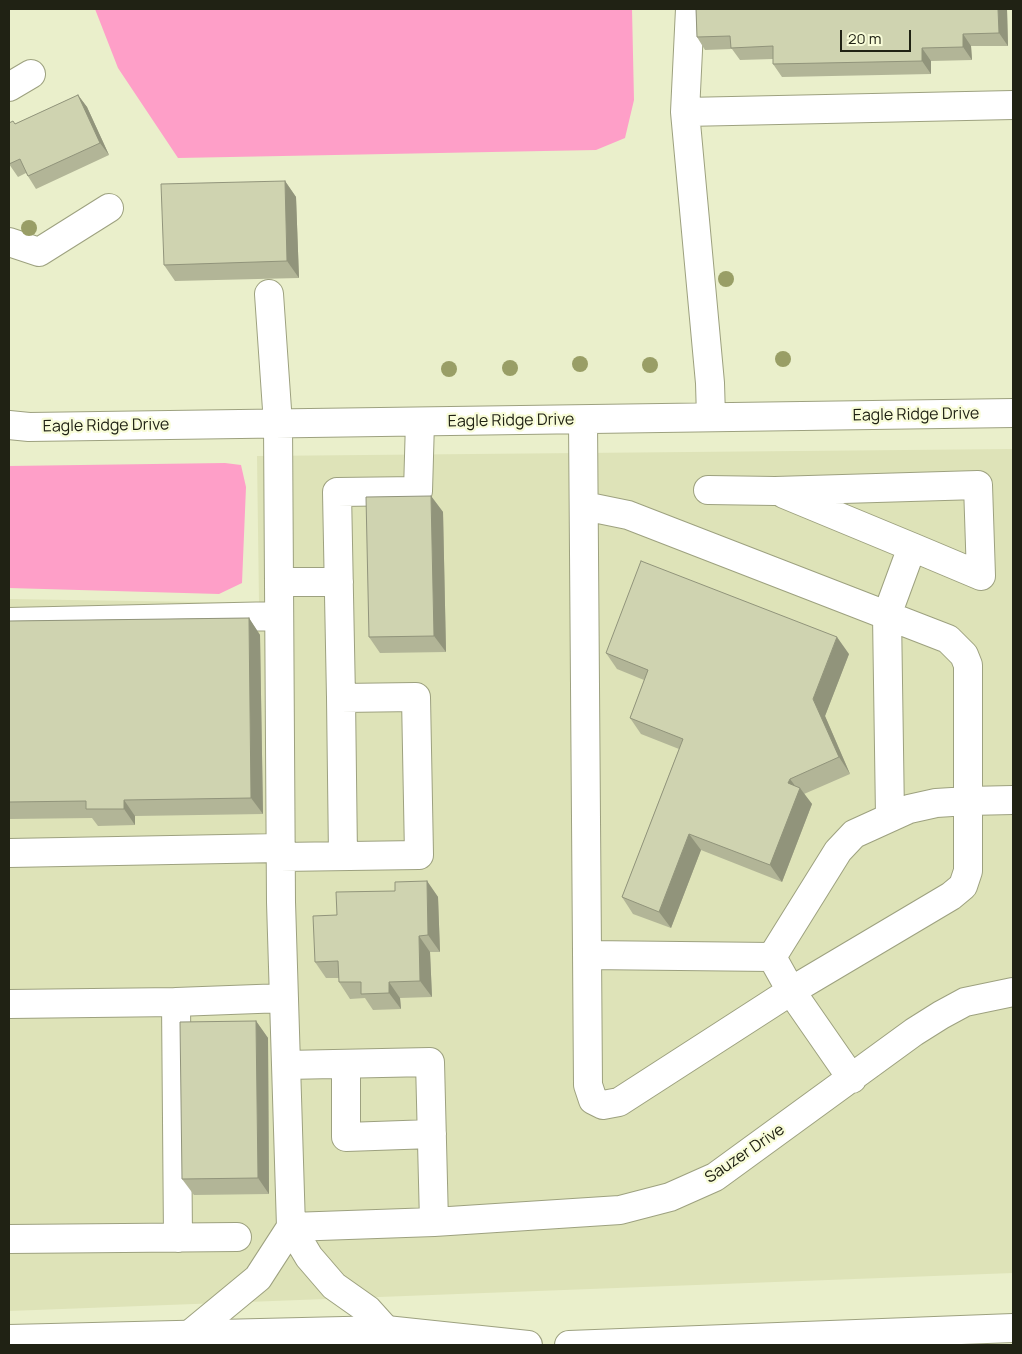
<!DOCTYPE html>
<html>
<head>
<meta charset="utf-8">
<style>
  body { margin:0 }
  #map { position:relative; width:1022px; height:1354px; overflow:hidden; background:#eaefcb; font-family:Manrope,sans-serif }
  canvas { display:block }
  .frame { position:absolute; inset:0; border:10px solid #202214; pointer-events:none }
  .scale { position:absolute; left:840px; top:30px; width:71px; height:22px; box-sizing:border-box; border:2px solid #202214; border-top:0; padding-left:6px; font-size:15px; line-height:18px; white-space:nowrap; color:#202214; -webkit-text-stroke:4px #f8fcd8; paint-order:stroke }
</style>
</head>
<body>
<div id="map">
<canvas width="1022" height="1354"></canvas>
<div class="frame"></div>
<div class="scale">20 m</div>
</div>
<script>
const g = document.querySelector('canvas').getContext('2d');
g.lineJoin = 'round';
function fill(path, color) {
  g.fillStyle = color;
  g.fill(path, 'evenodd');
}
function poly(rows) {
  const path = new Path2D();
  for (const r of rows) {
    path.moveTo(r[0], r[1]);
    for (let i = 2; i < r.length; i += 2) path.lineTo(r[i], r[i + 1]);
  }
  return path;
}
function stroke(path, color, width, dash) {
  g.strokeStyle = color;
  g.lineWidth = width;
  g.lineCap = dash ? 'butt' : 'round';
  g.setLineDash(dash || []);
  g.stroke(path);
}
function write(font, color, halo, rows, align = 'center') {
  g.font = font + ' Manrope,sans-serif';
  g.lineWidth = 4.5;
  g.setLineDash([]);
  g.textBaseline = 'middle';
  g.strokeStyle = halo;
  g.fillStyle = color;
  for (const [text, x, y, turn = 0] of rows) {
    g.save();
    g.translate(x, y);
    g.rotate((+turn || 0) * Math.PI / 180);
    g.textAlign = isNaN(turn) ? turn : align;
    if (halo) g.strokeText(text, 0, 0);
    g.fillText(text, 0, 0);
    g.restore();
  }
}
fill(poly([
  [1013,449,1013,1273,9,1311,9,599,259,603,257,456]
]), '#dee3b8');
fill(poly([
  [95,9,632,9,634,100,625,138,596,150,178,158,118,68],
  [225,463,241,465,246,487,242,583,219,594,9,588,9,466]
]), '#fe9fc8');
const minor = poly([
  [9,87,31,74],
  [685,112,690,9],
  [9,242,39,252,109,208],
  [269,294,278,424,281,902,291,1227,309,1257,334,1286,368,1310,386,1330],
  [711,417,710,383,685,112,1013,105],
  [583,420,588,1085,593,1100,603,1105,619,1102,791,991,852,1079],
  [9,425,29,427,1013,413],
  [708,490,775,491,978,485,981,576,912,547,887,615,890,816],
  [784,494,912,547],
  [584,506,628,515,948,639,964,655,968,665,968,801,1013,800],
  [279,582,339,582],
  [9,622,279,616],
  [341,698,343,856],
  [9,853,280,848],
  [280,857,419,855,416,697,341,698,337,492,418,491,420,422],
  [588,955,772,957,838,851,854,834,909,809,936,803,968,801,968,871,963,886,951,896,791,991,772,957],
  [9,1004,176,1002],
  [346,1064,346,1137,432,1134],
  [286,1065,430,1062,434,1222],
  [291,1227,434,1222,620,1210,670,1197,715,1177,914,1032,941,1015,965,1002,1013,992],
  [178,1238,176,1002,284,998],
  [9,1239,237,1237],
  [189,1335,258,1278,291,1227]
]);
const highway = poly([
  [9,1339,386,1330,528,1345],
  [569,1345,1013,1328]
]);
stroke(minor, '#9da17f', 30);
stroke(highway, '#9da17f', 30);
stroke(minor, '#fff', 28);
stroke(highway, '#fff', 28);
g.fillStyle = '#999e66';
for (const [x, y] of [
  [29,228],
  [726,279],
  [783,359],
  [580,364],
  [650,365],
  [510,368],
  [449,369]
]) {
  g.beginPath();
  g.arc(x, y, 8, 0, 2 * Math.PI);
  g.fill();
}
fill(poly([
  [696,9,1007,9,1008,46,971,46,972,60,931,61,931,74,782,77,773,64,773,59,740,60,732,49,705,50,697,37],
  [78,95,87,107,109,155,36,189,26,173,18,177,9,164,15,124],
  [285,181,296,197,299,278,175,281,164,265],
  [431,496,443,512,446,652,380,653,369,637],
  [249,618,260,635,263,814,135,816,135,825,98,826,92,818,9,819,9,621],
  [606,653,849,654,825,716,850,774,804,794,812,804,782,882,701,850,671,928,633,914,622,897,679,749,641,734,630,718,644,680,617,669],
  [427,881,438,897,440,952,430,952,432,997,400,998,401,1009,373,1010,365,998,350,999,339,982,339,978,326,978,315,962,337,915,395,891],
  [256,1021,268,1038,269,1194,194,1195,182,1179]
]), '#b2b597');
fill(poly([
  [998,9,1007,9,1008,46,999,33],
  [963,34,971,46,972,60,963,47],
  [922,48,931,61,931,74,922,61],
  [78,95,87,107,109,155,100,143],
  [285,181,296,197,299,278,287,261],
  [431,496,443,512,446,652,434,636],
  [249,618,260,635,263,814,251,798],
  [837,637,849,654,825,716,850,774,839,757,813,699],
  [790,779,799,791,800,788,812,804,782,882,770,865,788,783],
  [124,800,135,816,135,825,124,809],
  [689,834,701,850,671,928,659,912],
  [427,881,438,897,440,952,428,935],
  [419,936,430,952,432,997,420,981],
  [389,982,400,998,401,1009,389,993],
  [256,1021,268,1038,269,1194,258,1178]
]), '#91947b');
const building = poly([
  [696,9,998,9,999,33,963,34,963,47,922,48,922,61,773,64,773,46,731,48,730,36,697,37,696,9],
  [78,95,100,143,28,176,20,159,9,164,9,123,13,121,15,124,78,95],
  [285,181,287,261,164,265,161,184,285,181],
  [431,496,434,636,369,637,366,497,431,496],
  [641,561,837,637,813,699,839,757,790,779,788,783,800,788,770,865,689,834,659,912,622,897,683,739,630,718,648,670,606,653,641,561],
  [249,618,251,798,124,800,124,809,86,809,86,801,9,802,9,621,249,618],
  [427,881,428,935,419,936,420,981,389,982,389,993,361,994,361,982,339,982,338,961,315,962,313,916,337,915,336,892,395,891,395,882,427,881],
  [256,1021,258,1178,182,1179,180,1022,256,1021]
]);
fill(building, '#cfd3b0');
stroke(building, '#91947b', 1);
write('16px', '#202214', '#f8fcd8', [
  ["Eagle Ridge Drive",916,415,-1],
  ["Eagle Ridge Drive",511,421,-1],
  ["Eagle Ridge Drive",106,426,-1],
  ["Sauzer Drive",745,1154,-34]
]);
</script>
</body>
</html>
